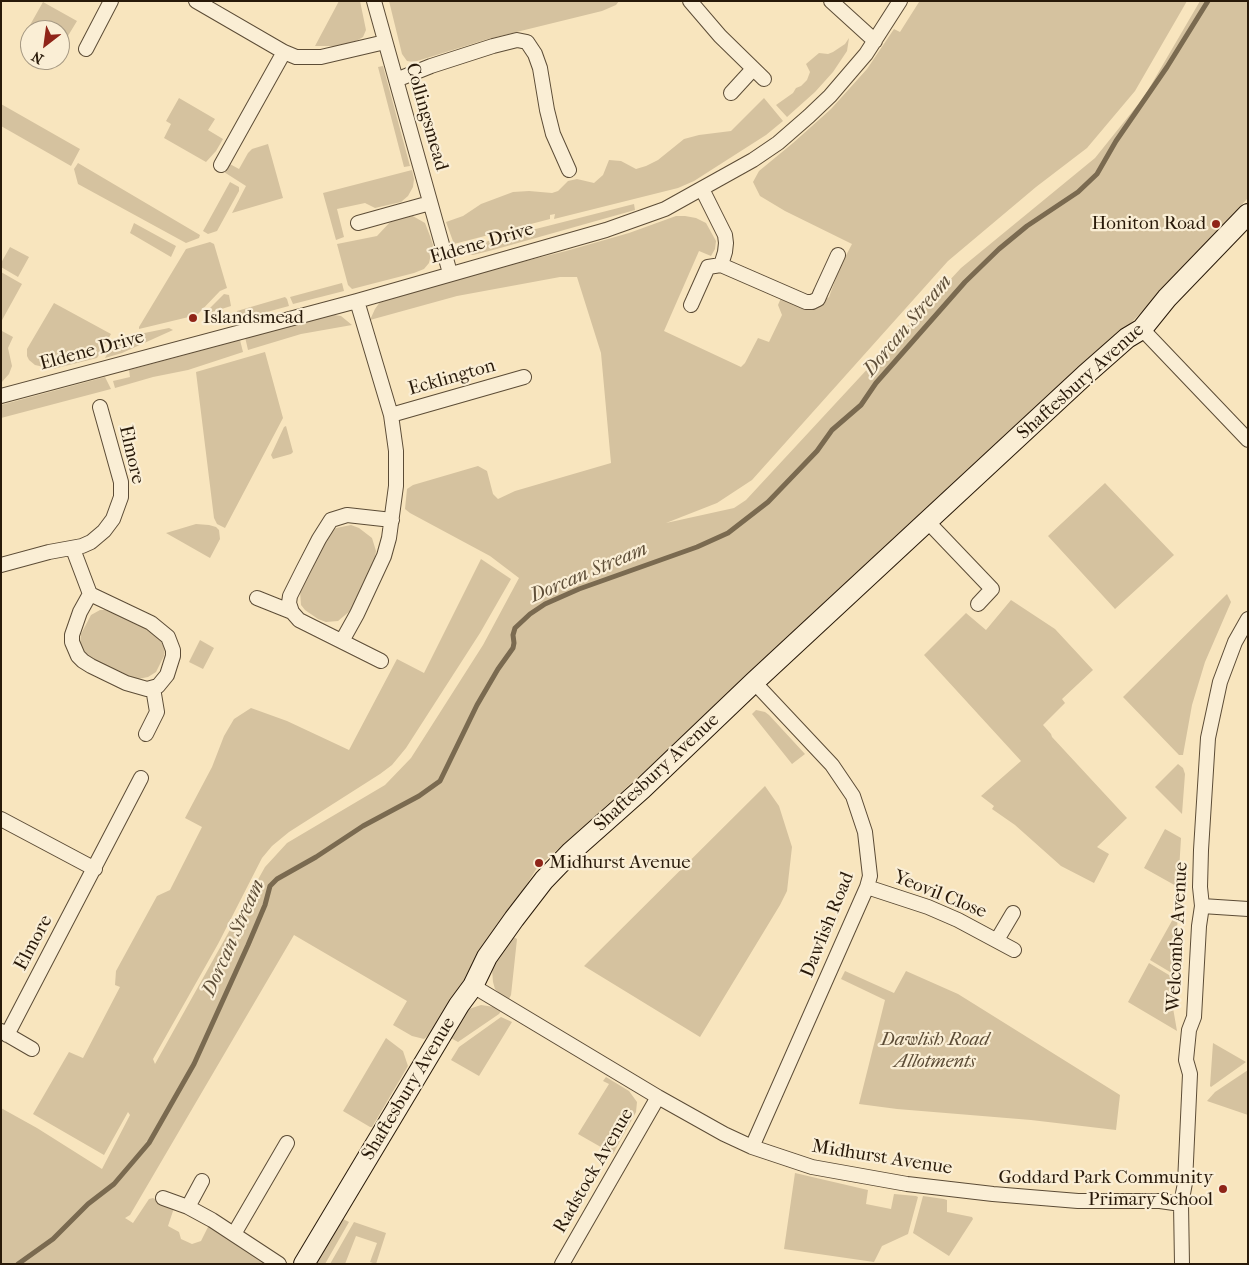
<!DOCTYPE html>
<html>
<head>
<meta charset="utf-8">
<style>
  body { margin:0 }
  #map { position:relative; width:1249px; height:1265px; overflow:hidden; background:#f8e5be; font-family:"IM FELL French Canon",serif }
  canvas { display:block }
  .frame { position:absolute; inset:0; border:2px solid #281909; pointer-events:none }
  .north { position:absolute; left:20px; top:20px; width:50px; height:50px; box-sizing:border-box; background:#faeed5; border:1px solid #a69983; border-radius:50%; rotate:210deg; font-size:14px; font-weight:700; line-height:20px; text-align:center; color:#281909 }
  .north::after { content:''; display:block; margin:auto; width:18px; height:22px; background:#8f2418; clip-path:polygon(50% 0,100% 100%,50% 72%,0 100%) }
</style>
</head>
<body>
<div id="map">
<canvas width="1249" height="1265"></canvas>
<div class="frame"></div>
<div class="north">N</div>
</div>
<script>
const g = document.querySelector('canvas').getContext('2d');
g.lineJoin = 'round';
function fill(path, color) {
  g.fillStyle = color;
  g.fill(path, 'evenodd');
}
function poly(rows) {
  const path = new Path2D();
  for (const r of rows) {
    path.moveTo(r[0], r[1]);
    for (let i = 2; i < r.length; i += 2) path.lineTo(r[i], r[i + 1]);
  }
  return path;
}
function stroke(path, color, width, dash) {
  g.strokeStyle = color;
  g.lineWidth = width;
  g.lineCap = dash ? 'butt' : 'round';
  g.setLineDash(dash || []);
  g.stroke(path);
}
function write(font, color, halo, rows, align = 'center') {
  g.font = font + ' "IM FELL French Canon",serif';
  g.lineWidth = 4.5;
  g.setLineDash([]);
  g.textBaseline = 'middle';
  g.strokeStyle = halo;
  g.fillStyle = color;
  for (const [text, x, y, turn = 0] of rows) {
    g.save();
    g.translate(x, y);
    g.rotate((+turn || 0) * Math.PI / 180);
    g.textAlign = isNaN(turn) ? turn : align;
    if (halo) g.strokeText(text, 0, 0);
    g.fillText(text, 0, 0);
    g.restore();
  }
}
fill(poly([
  [339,1,360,1,366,30,363,37,358,40,348,44,339,46,315,46],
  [389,1,619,1,616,5,602,11,488,39,414,62,407,61,402,54],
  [918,1,1187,1,1135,91,1087,148,1036,187,948,261,752,480,717,503,666,523,734,508,746,500,961,268,1095,158,1144,97,1200,1,1248,1,1248,198,1133,321,846,590,537,868,449,1008,430,1034,424,1039,412,1036,393,1025,407,1001,294,935,130,1215,125,1218,133,1223,149,1199,153,1198,174,1208,168,1226,179,1232,181,1239,192,1244,201,1241,209,1225,266,1264,1,1264,1,1108,37,1128,102,1169,130,1115,128,1112,104,1155,33,1114,69,1052,83,1058,120,987,115,985,116,971,157,896,170,890,202,827,185,818,212,767,224,736,234,719,251,708,287,721,349,750,397,659,424,673,481,559,511,579,480,633,406,748,392,765,380,774,289,832,272,846,262,858,218,944,153,1059,155,1064,265,867,287,843,385,785,411,758,483,645,519,578,490,556,410,513,405,509,407,489,413,485,478,466,487,471,493,494,498,499,515,491,611,463,601,353,577,277,560,277,457,296,370,320,375,309,380,302,388,299,489,270,566,251,629,233,676,216,685,216,696,218,706,223,716,241,715,249,711,256,699,251,664,331,741,367,745,363,758,338,769,342,782,315,778,305,781,298,816,306,829,297,840,267,852,244,785,211,760,196,753,182,759,171,793,143,831,109,867,69,894,29,900,32,919,2],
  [43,2,77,21,60,49,60,30,30,30,30,46,21,41],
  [849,38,847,51,833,72,815,92,787,117,776,105,793,93,796,88,801,86,807,80,810,72,806,64,819,53,828,54,833,52,845,44],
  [383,66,410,166,404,167,378,67],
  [179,98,215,119,208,130,223,139,216,151,206,162,164,138,171,124,166,121],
  [764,98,783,121,766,135,694,181,678,188,554,219,555,214,550,215,550,219,454,244,446,222,463,216,481,204,513,192,529,191,552,193,558,191,568,181,577,179,594,183,603,175,609,160,621,161,636,169,646,166,658,160,684,139,699,135,731,131],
  [1,104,80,149,71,166,1,126],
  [268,144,283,198,232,213,246,186,224,172,228,163,239,169,248,153,252,149],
  [78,163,200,235,199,238,186,243,78,184,74,169],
  [412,170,414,179,413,187,408,196,401,202,375,208,365,203,337,209,344,237,336,240,323,193],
  [230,182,239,187,239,191,217,231,208,234,203,231],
  [634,204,635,210,493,250,473,255,465,254,457,249],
  [411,215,425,223,430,236,433,245,429,263,424,269,414,273,352,289,348,285,337,244,377,236,392,220],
  [134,223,176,246,171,257,130,233],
  [210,242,214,244,227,288,220,291,197,315,139,329,139,327,186,249],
  [10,247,29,257,18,277,1,267,1,263],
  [1,272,22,284,1,322],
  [342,283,344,291,293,304,290,297],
  [224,294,229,295,231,306,206,314,206,312],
  [285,297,287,299,289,306,241,319,239,317,237,311],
  [54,303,111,334,97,358,53,369,35,365,29,360,27,356,27,349],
  [232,313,233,320,211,319,211,318],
  [334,315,341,316,352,325,301,334,248,350,245,337,323,316],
  [169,328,173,330,122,353,105,358,115,339],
  [2,331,13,337,8,348,12,366,9,374,1,383],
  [240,340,243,352,188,370,153,377,115,388,113,381,130,377,129,370],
  [265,352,283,418,225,528,217,524,214,518,196,372],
  [105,377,111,389,1,418,1,405],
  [286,426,293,452,291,454,273,459,271,455,284,427],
  [1105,483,1174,555,1115,609,1048,536],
  [196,524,209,525,216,527,219,530,220,539,210,558,166,533],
  [351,525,359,528,372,538,376,551,375,557,357,599,350,611,338,621,326,622,318,619,305,610,301,605,300,591,302,584,330,533,336,528],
  [1227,594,1231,602,1205,662,1192,705,1183,755,1179,755,1123,697],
  [1011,600,1055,629,1093,670,1062,699,1065,703,1043,725,1051,734,1052,737,1127,818,1097,847,1109,854,1094,883,1061,866,1015,825,992,809,994,806,981,796,1021,761,924,655,966,613,986,630],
  [100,610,105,610,118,614,150,630,160,638,165,650,164,656,156,672,148,677,138,679,131,678,87,656,80,643,81,634,91,615],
  [200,640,214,648,203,669,189,662],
  [756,710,765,712,769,715,805,754,792,764,752,714],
  [1178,764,1183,768,1185,774,1182,814,1155,787],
  [765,786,779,806,792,847,787,891,780,905,700,1037,584,966],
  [1165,829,1181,838,1178,887,1144,868],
  [1178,910,1175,975,1150,960],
  [512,936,517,939,511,995,509,999,499,993,495,989,493,982,492,969,495,962],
  [1149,963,1174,978,1173,1008,1177,1031,1128,1002],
  [845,971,894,993,906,971,958,994,1120,1095,1116,1130,1031,1120,897,1109,859,1104,885,1000,841,979],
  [481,1005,494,1007,501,1011,499,1014,458,1042,449,1037,463,1015,469,1009],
  [501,1017,512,1022,479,1076,451,1060,459,1047],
  [386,1038,403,1051,408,1066,372,1127,370,1127,343,1111],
  [1213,1043,1246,1062,1211,1087,1210,1086],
  [1248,1070,1248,1115,1207,1101,1215,1092],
  [606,1077,629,1091,637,1102,636,1112,613,1154,578,1134,609,1084,603,1081],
  [795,1173,868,1190,866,1204,891,1209,894,1194,916,1196,918,1197,908,1234,882,1246,874,1262,784,1249],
  [923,1196,944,1199,947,1200,947,1212,972,1217,973,1219,949,1256,913,1233],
  [341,1218,349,1222,325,1264,314,1264],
  [354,1222,386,1233,376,1264,370,1262,377,1243,356,1236,345,1264,330,1264]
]), '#d5c29f');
stroke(poly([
  [18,1264,53,1239,88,1204,114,1184,149,1143,194,1064,248,945,265,905,270,886,277,879,316,857,363,826,419,796,440,781,477,705,498,669,513,648,514,643,513,635,515,628,530,614,545,604,579,589,697,547,728,533,768,502,817,451,832,430,861,405,876,383,965,282,999,249,1027,226,1078,192,1097,174,1116,141,1167,67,1208,1]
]), '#7a6a50', 5);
const street = poly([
  [196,1,284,52,296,57,321,57,385,42],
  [374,1,450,273],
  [690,1,720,36,764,79],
  [831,1,875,41],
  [86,49,111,1],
  [396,80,431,66,493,46,517,40,527,42,535,54,540,68,547,110,553,134,569,170],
  [731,93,753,69],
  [221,165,284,52],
  [702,189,725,235,726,243,725,252,721,265,806,302,812,302,818,299,821,292,838,255],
  [358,223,430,203],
  [691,305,708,267,721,265],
  [1142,329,1248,440],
  [1,396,357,301,606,230,665,209,753,160,778,143,809,116,830,96,866,54,900,1],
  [391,415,524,377],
  [928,522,992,589,978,604],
  [73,549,90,594,151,623,168,637,173,650,173,656,167,675,158,686,147,689,126,683,91,666,83,661,78,656,72,642,72,635,80,612,90,594],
  [1,565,49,552,82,546,91,542,104,531,113,519,121,497,121,482,100,407],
  [257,598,292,612],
  [342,641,357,614,384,556,389,538,396,486,396,451,391,415,357,301],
  [381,661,299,620,292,612,289,603,290,596,303,570,319,539,331,520,347,515,392,520],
  [146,734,157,712,153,688],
  [1,819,95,869],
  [867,887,928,907,958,920,1014,950],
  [1202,906,1248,909],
  [997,940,1013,913],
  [473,986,658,1097,724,1134,752,1147,812,1167,907,1184,993,1194,1078,1201,1160,1201,1181,1204],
  [1,1031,32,1049],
  [7,1035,141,778],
  [752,1147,867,887,870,876,865,832,853,796,832,765,754,682],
  [163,1198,188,1207,212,1220,279,1264],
  [188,1207,202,1181],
  [234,1234,287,1143],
  [562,1264,658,1097],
  [1182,1264,1181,1204,1185,1183,1190,1074,1186,1060,1189,1030,1194,1017,1199,926,1202,906,1200,887,1201,850,1208,738,1220,682,1235,642,1248,619]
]);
const secondary = poly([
  [304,1264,459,1005,473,986,487,957,514,919,544,880,571,852,642,789,754,682,1085,375,1127,338,1142,329,1167,298,1248,214]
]);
stroke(street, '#5c4c36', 16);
stroke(secondary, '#281909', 22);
stroke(street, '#faeed5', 14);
stroke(secondary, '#faeed5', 20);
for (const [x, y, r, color] of [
  [1216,224,5,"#8f2418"],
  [193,318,5,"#8f2418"],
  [539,863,5,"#8f2418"],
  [1223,1189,5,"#8f2418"]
]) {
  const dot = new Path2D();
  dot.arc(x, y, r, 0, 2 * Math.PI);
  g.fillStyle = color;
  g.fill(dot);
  stroke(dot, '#faeed5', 2);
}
write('19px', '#281909', '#faeed5', [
  ["Collingsmead",426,117,74],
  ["Eldene Drive",482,244,-16],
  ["Eldene Drive",92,351,-15],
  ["Ecklington",452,378,-16],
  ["Shaftesbury Avenue",1081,382,-42],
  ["Elmore",131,455,77],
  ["Shaftesbury Avenue",657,773,-43],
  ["Yeovil Close",940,895,22],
  ["Dawlish Road",828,925,-68],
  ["Welcombe Avenue",1178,937,-87],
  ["Elmore",34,943,-62],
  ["Shaftesbury Avenue",409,1089,-59],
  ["Midhurst Avenue",882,1158,9],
  ["Radstock Avenue",594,1171,-60]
]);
write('19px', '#281909', '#faeed5', [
  ["Honiton Road",1206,224],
  ["Islandsmead",203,318,"left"],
  ["Midhurst Avenue",549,863,"left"],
  ["Goddard Park Community",1213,1178],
  ["Primary School",1213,1200]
], 'right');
write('italic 19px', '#5c4c36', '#faeed5', [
  ["Dawlish Road",935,1040],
  ["Allotments",935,1062]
]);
write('italic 20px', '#5f4f39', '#faeed5', [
  ["Dorcan Stream",908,326,-50],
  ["Dorcan Stream",589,573,-23],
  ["Dorcan Stream",234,938,-66]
]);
</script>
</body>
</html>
